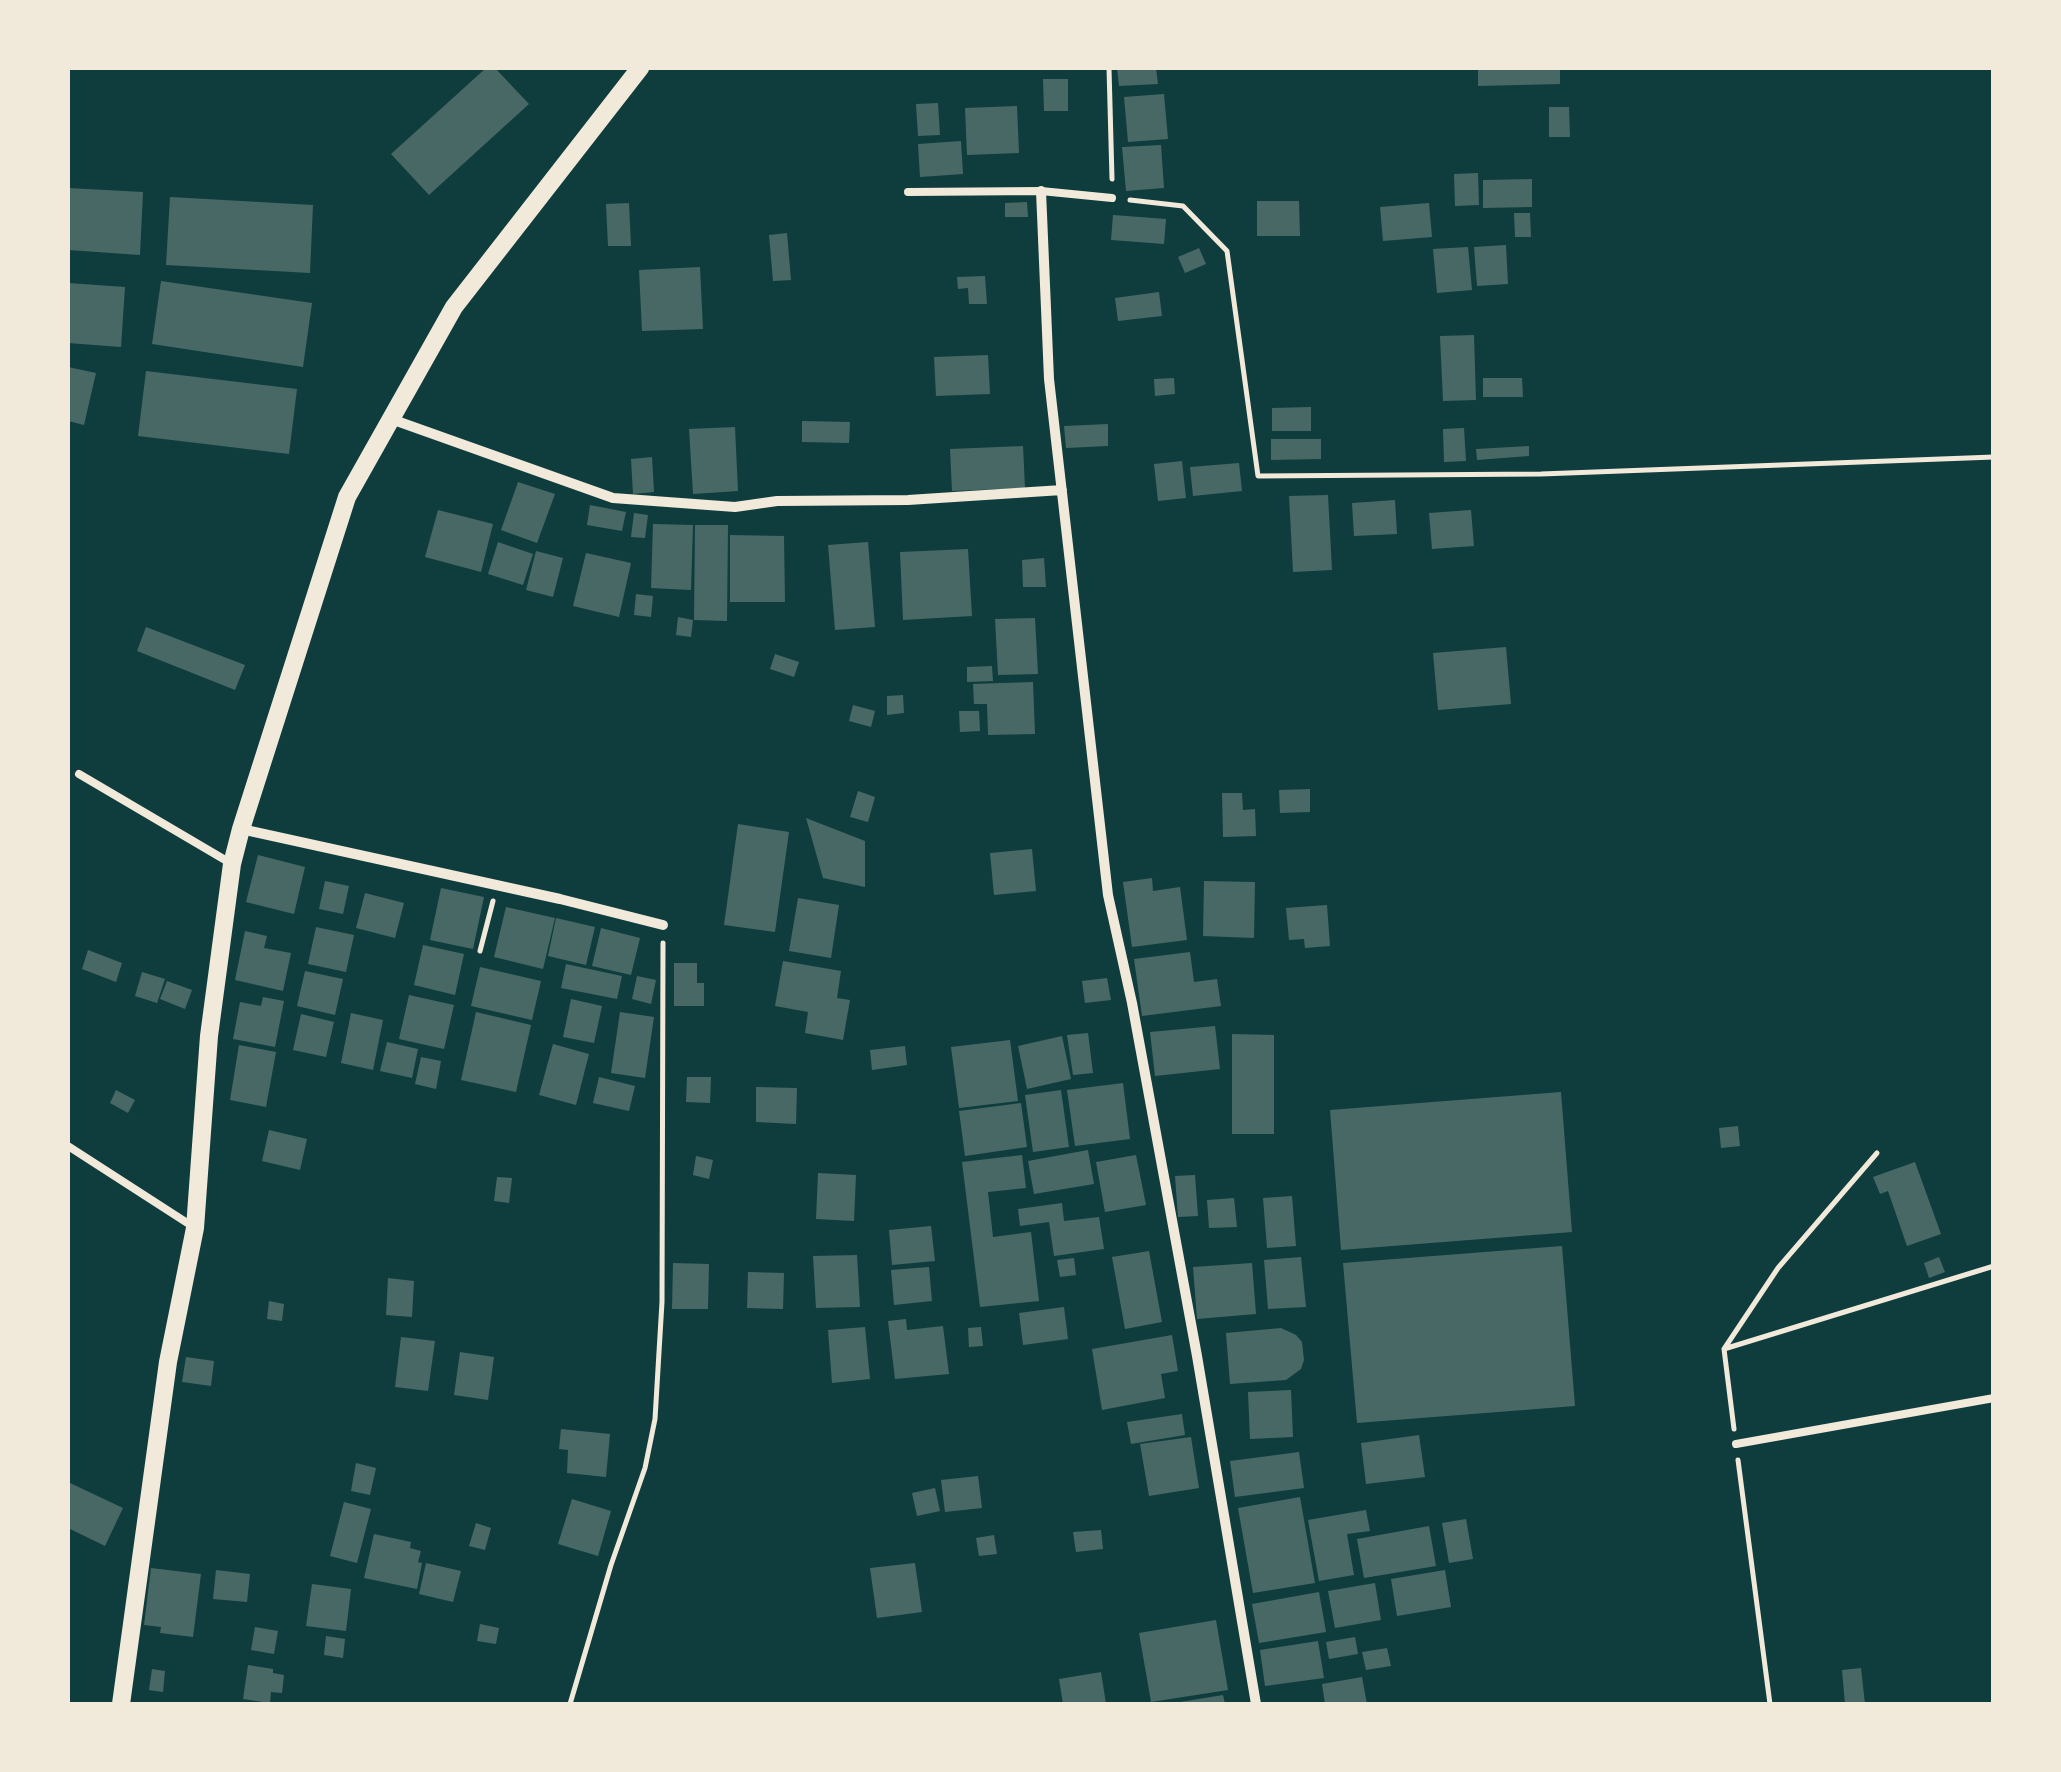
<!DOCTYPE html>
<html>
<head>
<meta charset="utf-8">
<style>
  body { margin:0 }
  #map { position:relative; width:2061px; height:1772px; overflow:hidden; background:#0f3d3e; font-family:"Titillium Web",sans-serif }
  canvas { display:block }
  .frame { position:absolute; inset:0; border:70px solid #f1e9da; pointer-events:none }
</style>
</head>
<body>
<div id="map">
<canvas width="2061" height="1772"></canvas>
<div class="frame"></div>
</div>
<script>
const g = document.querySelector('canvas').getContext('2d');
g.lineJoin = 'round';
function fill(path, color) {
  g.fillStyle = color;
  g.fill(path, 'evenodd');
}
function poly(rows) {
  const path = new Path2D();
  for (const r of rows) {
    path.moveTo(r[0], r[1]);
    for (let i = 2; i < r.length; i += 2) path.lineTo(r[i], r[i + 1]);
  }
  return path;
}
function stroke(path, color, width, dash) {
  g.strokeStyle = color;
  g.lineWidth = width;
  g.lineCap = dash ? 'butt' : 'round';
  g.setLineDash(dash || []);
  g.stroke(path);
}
fill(poly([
  [486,68,495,68,529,104,429,195,391,154],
  [1117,68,1156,68,1158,84,1119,86],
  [1478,68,1560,68,1560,84,1478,86],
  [1043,79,1068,79,1068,111,1044,111],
  [1164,94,1168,139,1128,142,1124,97],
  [938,103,940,135,918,136,916,104],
  [1017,106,1019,153,967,155,965,108],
  [1549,107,1569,107,1570,137,1549,137],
  [961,141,963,174,920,177,918,144],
  [1161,145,1164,188,1126,191,1122,147],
  [1478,173,1479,205,1455,206,1454,174],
  [1532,179,1532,207,1483,208,1483,180],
  [68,188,143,192,140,255,68,250],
  [170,197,313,205,310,273,166,265],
  [1257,201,1299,201,1300,236,1257,236],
  [1027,202,1028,217,1005,217,1005,203],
  [629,203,631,246,608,246,606,204],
  [1429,203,1432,237,1383,241,1380,207],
  [1514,213,1530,213,1531,237,1515,237],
  [1113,215,1166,219,1164,244,1111,240],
  [787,233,791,280,773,281,769,235],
  [1506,245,1508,284,1477,286,1474,247],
  [1468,247,1472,290,1437,293,1433,249],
  [1199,248,1206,264,1185,273,1178,257],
  [700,267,703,329,642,331,639,270],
  [985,276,987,304,969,304,968,288,958,289,957,277],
  [161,281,312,303,303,367,152,344],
  [68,283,125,287,121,347,68,343],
  [1159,292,1162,316,1118,321,1115,298],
  [1474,335,1476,400,1443,401,1440,336],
  [988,355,990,394,936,396,934,357],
  [68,367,96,373,84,425,68,421],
  [146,371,297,389,289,454,138,436],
  [1174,378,1175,394,1155,396,1154,379],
  [1483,378,1522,378,1523,397,1483,397],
  [1311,407,1311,431,1272,431,1272,408],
  [802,421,850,422,849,443,802,442],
  [1108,424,1108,446,1066,448,1064,426],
  [735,427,738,491,693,494,689,429],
  [1464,428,1466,461,1444,462,1443,429],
  [1271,439,1321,439,1321,459,1271,460],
  [1023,446,1025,488,952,491,950,449],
  [1529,446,1529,456,1477,460,1476,449],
  [652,457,654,492,633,494,631,459],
  [1182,461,1186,498,1158,501,1154,464],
  [1239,463,1242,491,1193,496,1190,467],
  [518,482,555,494,537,543,501,530],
  [1328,495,1332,570,1293,572,1289,496],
  [1395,500,1397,534,1354,536,1352,503],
  [590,505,626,512,622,531,587,525],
  [438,510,493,524,481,572,425,557],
  [1471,510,1474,546,1432,549,1429,513],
  [634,513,648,515,645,538,631,537],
  [653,524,693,525,691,590,651,588],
  [695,525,728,525,727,621,694,620],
  [730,535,784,536,785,602,730,602],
  [498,542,533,554,523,585,488,574],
  [868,542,875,627,835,630,828,545],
  [968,549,972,616,903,620,900,552],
  [536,551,563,558,553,597,526,590],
  [586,553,631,563,619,617,573,606],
  [1044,558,1046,587,1023,587,1022,560],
  [636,594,653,596,651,617,634,615],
  [678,617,693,620,691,637,676,635],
  [1035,618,1038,674,998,675,995,619],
  [146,627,245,665,235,690,137,651],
  [1506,647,1511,704,1438,710,1433,653],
  [775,654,799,662,794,677,770,669],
  [992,666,993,681,967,682,967,667],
  [1033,682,1035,734,988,735,987,704,974,704,973,684],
  [903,695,904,713,887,715,887,696],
  [853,705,875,711,871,727,849,721],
  [959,711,979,711,980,731,960,732],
  [1310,789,1310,812,1280,813,1279,790],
  [858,791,875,797,868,822,850,817],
  [1222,793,1242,793,1243,810,1255,809,1256,836,1223,837],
  [806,818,865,841,865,887,823,878],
  [738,824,789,832,775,932,724,925],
  [1032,849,1036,891,994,895,990,853],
  [258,855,305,867,294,914,246,902],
  [1152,878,1153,891,1180,887,1187,940,1132,947,1123,882],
  [325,881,349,886,343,914,319,909],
  [1204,881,1255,882,1254,938,1203,936],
  [441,888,484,897,473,949,430,940],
  [365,893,404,903,395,938,356,928],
  [798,898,839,905,831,958,789,951],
  [1327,905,1330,946,1305,948,1304,939,1289,940,1286,908],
  [506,907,555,918,543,969,494,957],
  [556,918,595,927,586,965,548,956],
  [316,927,354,935,346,972,308,964],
  [601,928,640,938,631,975,592,966],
  [245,931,267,936,264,948,291,953,283,991,235,980],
  [423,945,464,954,455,995,414,985],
  [88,950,122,963,116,982,82,969],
  [1190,952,1194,982,1217,979,1221,1006,1142,1016,1134,959],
  [783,961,841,971,837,998,850,1000,843,1040,805,1033,808,1012,775,1006],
  [674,963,697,963,697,983,704,983,704,1006,674,1006],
  [566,964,622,976,617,999,561,988],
  [480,967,541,981,532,1020,471,1006],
  [305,971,343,979,335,1015,297,1006],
  [142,972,165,979,157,1003,135,996],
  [637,976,656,980,651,1004,632,999],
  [1107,978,1111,1000,1085,1003,1082,981],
  [167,981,192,990,185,1009,160,999],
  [409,995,454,1005,444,1049,399,1039],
  [263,997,284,1001,275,1047,233,1039,240,1002,261,1006],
  [571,999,602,1006,594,1043,563,1037],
  [476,1012,531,1025,516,1092,461,1080],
  [620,1012,654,1017,645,1078,611,1073],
  [351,1013,383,1020,373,1070,341,1063],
  [301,1014,334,1022,326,1057,293,1050],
  [1215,1026,1220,1069,1155,1076,1150,1032],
  [1088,1033,1093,1073,1073,1075,1067,1035],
  [1232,1034,1274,1035,1274,1134,1232,1134],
  [1062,1036,1071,1079,1027,1089,1018,1046],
  [1010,1040,1018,1101,959,1108,951,1047],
  [387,1042,418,1049,412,1078,380,1071],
  [553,1044,589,1054,576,1105,539,1095],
  [239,1045,276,1052,266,1107,230,1100],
  [905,1046,907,1065,872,1070,870,1050],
  [421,1057,441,1061,436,1089,415,1084],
  [599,1077,635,1086,629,1111,593,1103],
  [687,1077,711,1077,710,1103,686,1102],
  [1123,1083,1130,1139,1075,1146,1067,1090],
  [756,1087,797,1088,796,1124,756,1122],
  [116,1090,135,1100,128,1113,110,1103],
  [1061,1090,1069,1147,1033,1152,1025,1095],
  [1561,1092,1572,1232,1341,1250,1330,1110],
  [1021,1103,1027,1147,965,1156,959,1111],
  [1738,1126,1740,1146,1721,1148,1719,1128],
  [269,1130,307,1139,300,1170,262,1161],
  [1088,1150,1094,1184,1034,1194,1028,1161],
  [1022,1155,1026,1188,988,1192,993,1237,1031,1232,1039,1301,980,1307,962,1162],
  [1136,1155,1146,1205,1105,1212,1096,1162],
  [696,1156,713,1160,709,1179,693,1175],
  [1915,1162,1941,1234,1907,1246,1888,1191,1880,1194,1873,1177],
  [818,1173,856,1175,854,1221,816,1219],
  [1195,1175,1198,1216,1178,1217,1175,1176],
  [497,1177,512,1178,509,1203,494,1201],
  [1292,1196,1296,1246,1267,1248,1263,1198],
  [1234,1198,1237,1227,1209,1228,1207,1200],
  [1062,1203,1064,1221,1099,1217,1104,1249,1054,1256,1049,1222,1020,1226,1018,1209],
  [931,1226,935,1261,892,1265,889,1230],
  [1562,1246,1575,1406,1357,1423,1343,1263],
  [1149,1251,1162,1322,1125,1329,1112,1257],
  [857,1255,860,1307,816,1308,813,1256],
  [1301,1257,1306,1307,1268,1309,1264,1260],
  [1939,1257,1945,1272,1929,1278,1924,1263],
  [1074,1258,1076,1275,1060,1277,1057,1260],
  [673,1263,709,1264,708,1309,672,1309],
  [1252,1263,1256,1314,1197,1319,1193,1267],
  [929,1267,932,1301,894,1305,891,1270],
  [748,1272,784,1273,783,1309,747,1308],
  [388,1278,414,1281,412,1317,386,1315],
  [269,1301,284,1304,282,1321,267,1319],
  [1064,1307,1068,1339,1023,1345,1019,1313],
  [906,1319,907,1330,943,1326,949,1374,895,1379,888,1321],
  [865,1327,870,1379,832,1383,828,1330],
  [981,1327,983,1346,969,1347,968,1328],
  [1281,1328,1296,1335,1302,1342,1304,1360,1301,1369,1286,1380,1230,1384,1226,1333],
  [1172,1335,1178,1371,1161,1374,1165,1398,1102,1410,1092,1349],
  [401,1337,435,1341,428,1391,395,1387],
  [460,1352,494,1357,488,1400,454,1395],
  [186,1357,214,1361,211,1386,182,1382],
  [1291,1390,1293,1437,1250,1439,1248,1392],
  [1182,1414,1185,1435,1131,1444,1127,1422],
  [561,1429,610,1434,606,1477,567,1473,568,1450,559,1449],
  [1419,1435,1425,1477,1366,1484,1361,1443],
  [1191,1437,1199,1488,1149,1496,1140,1444],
  [1299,1452,1304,1488,1235,1497,1230,1461],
  [356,1463,376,1468,370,1495,351,1491],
  [978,1476,982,1508,945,1512,941,1480],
  [68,1482,123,1508,105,1546,68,1528],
  [935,1488,940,1511,917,1516,912,1493],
  [1300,1497,1315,1583,1253,1593,1238,1508],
  [572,1499,611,1511,598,1556,558,1544],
  [344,1502,371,1509,357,1563,330,1556],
  [1366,1510,1370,1531,1347,1534,1354,1575,1319,1581,1308,1520],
  [1466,1519,1473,1559,1449,1563,1442,1523],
  [476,1523,491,1528,485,1550,469,1546],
  [1429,1526,1436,1566,1364,1578,1357,1539],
  [1101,1530,1103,1549,1076,1552,1073,1532],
  [374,1534,411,1542,410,1548,421,1551,418,1562,422,1563,417,1589,364,1578],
  [994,1535,997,1554,979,1556,976,1538],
  [426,1563,461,1571,453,1602,419,1594],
  [915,1563,922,1612,877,1618,870,1568],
  [151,1568,201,1574,193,1637,160,1633,161,1627,144,1625],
  [216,1570,250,1574,247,1602,213,1599],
  [1445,1570,1451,1607,1397,1616,1391,1579],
  [1375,1583,1381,1620,1335,1628,1328,1591],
  [312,1584,351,1589,346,1631,306,1626],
  [1319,1592,1326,1632,1259,1643,1252,1604],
  [1216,1620,1228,1690,1151,1702,1139,1633],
  [480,1624,499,1628,496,1644,477,1641],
  [255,1627,278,1631,274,1654,251,1650],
  [326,1636,345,1639,343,1658,324,1655],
  [1355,1637,1358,1654,1329,1659,1326,1642],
  [1318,1641,1324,1678,1265,1686,1260,1650],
  [1387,1648,1391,1666,1366,1670,1362,1652],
  [248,1665,273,1669,273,1673,284,1675,282,1693,271,1692,270,1703,243,1699],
  [1861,1668,1865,1704,1845,1704,1842,1670],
  [152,1669,165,1671,163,1692,149,1690],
  [1101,1672,1106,1704,1063,1704,1059,1679],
  [1362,1677,1367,1704,1325,1704,1322,1684],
  [1223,1695,1225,1704,1180,1704,1180,1702]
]), '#486865');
stroke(poly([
  [1109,68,1112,179],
  [1130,200,1183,206,1227,251,1258,476,1541,474,1994,457],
  [480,951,493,901],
  [1724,1349,1994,1266],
  [1734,1429,1724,1349,1778,1268,1877,1153],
  [1738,1460,1770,1704],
  [570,1704,611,1565,645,1468,655,1419,662,1302,663,943]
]), '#f1e9da', 5);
stroke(poly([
  [908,192,1041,191,1112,198],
  [79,774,232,864],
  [68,1146,192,1226],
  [1736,1444,1994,1398]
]), '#f1e9da', 8);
stroke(poly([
  [1041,191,1049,379,1108,895,1132,1003,1197,1356,1256,1704],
  [391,419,613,498,735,507,777,501,908,500,1062,490],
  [241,829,560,899,663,925]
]), '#f1e9da', 10);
stroke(poly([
  [121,1704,168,1362,195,1228,209,1036,232,864,241,829,347,497,454,307,640,68]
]), '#f1e9da', 18);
</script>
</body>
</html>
